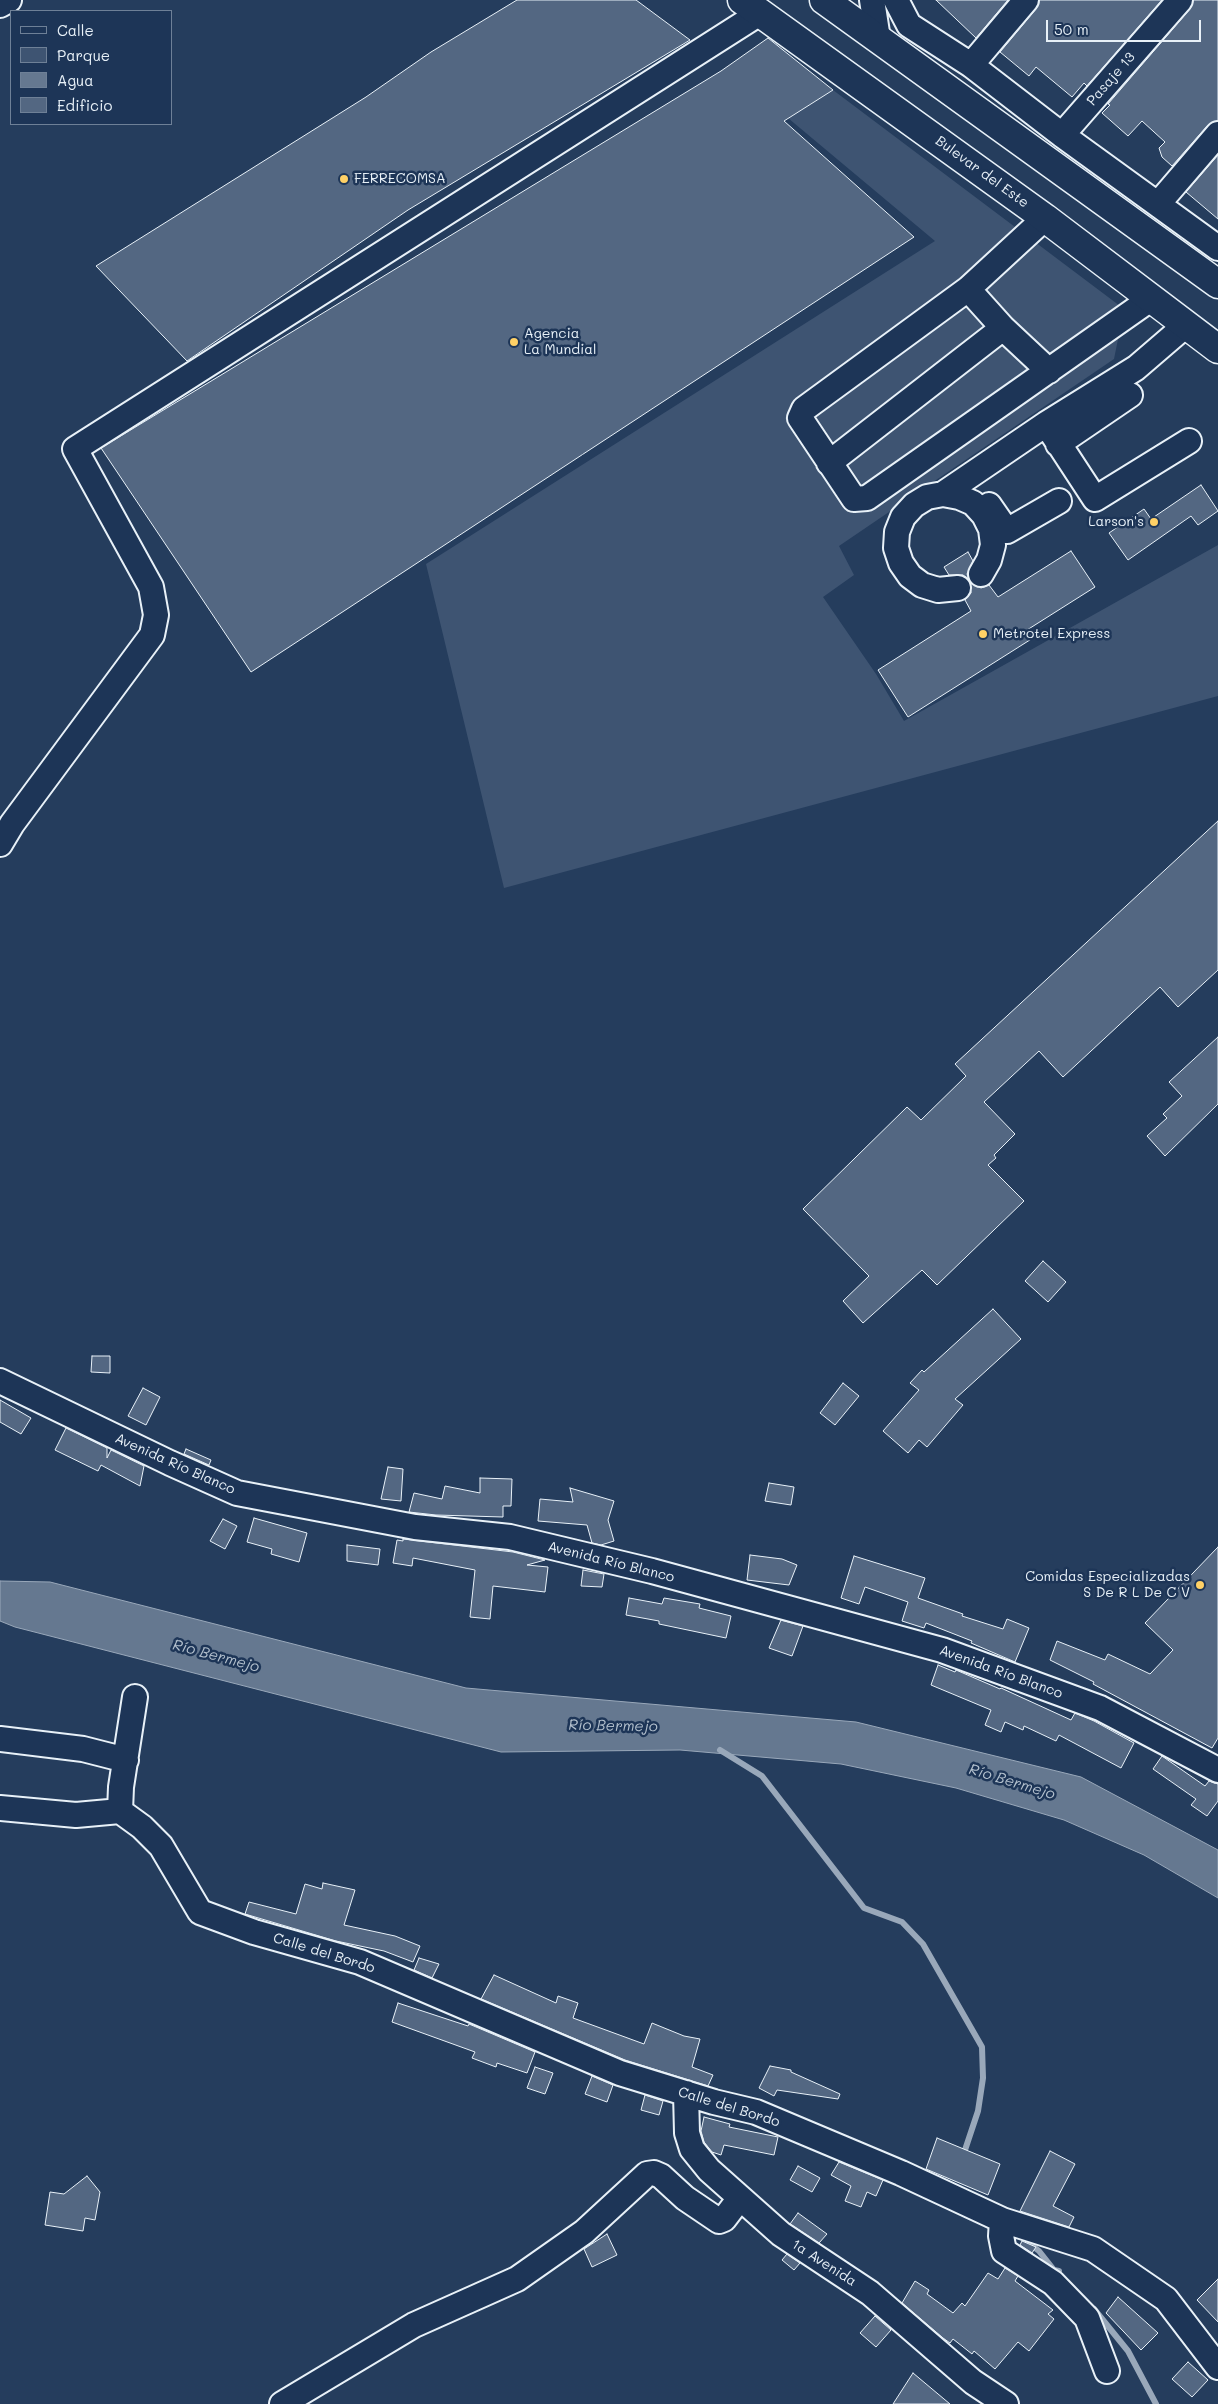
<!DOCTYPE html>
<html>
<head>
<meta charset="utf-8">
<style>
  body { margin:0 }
  #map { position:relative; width:1218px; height:2404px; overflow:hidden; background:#253d5d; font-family:Mali,sans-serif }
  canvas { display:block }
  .legend { position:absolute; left:10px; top:10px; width:162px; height:115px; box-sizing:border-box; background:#1d3557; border:1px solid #6e8097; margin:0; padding:6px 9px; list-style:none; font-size:15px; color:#e8f1f8 }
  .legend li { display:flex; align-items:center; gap:10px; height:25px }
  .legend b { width:25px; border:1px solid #6e8097 }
  .scale { position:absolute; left:1046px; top:20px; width:155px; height:22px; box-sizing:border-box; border:2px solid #e8f1f8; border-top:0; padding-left:6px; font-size:15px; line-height:18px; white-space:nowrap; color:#e8f1f8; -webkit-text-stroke:4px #1d3557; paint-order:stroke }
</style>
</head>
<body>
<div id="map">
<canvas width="1218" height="2404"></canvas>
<ul class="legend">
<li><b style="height:6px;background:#1d3557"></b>Calle</li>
<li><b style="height:14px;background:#3e5472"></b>Parque</li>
<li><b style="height:14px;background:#657890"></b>Agua</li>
<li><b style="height:14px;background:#536782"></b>Edificio</li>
</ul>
<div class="scale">50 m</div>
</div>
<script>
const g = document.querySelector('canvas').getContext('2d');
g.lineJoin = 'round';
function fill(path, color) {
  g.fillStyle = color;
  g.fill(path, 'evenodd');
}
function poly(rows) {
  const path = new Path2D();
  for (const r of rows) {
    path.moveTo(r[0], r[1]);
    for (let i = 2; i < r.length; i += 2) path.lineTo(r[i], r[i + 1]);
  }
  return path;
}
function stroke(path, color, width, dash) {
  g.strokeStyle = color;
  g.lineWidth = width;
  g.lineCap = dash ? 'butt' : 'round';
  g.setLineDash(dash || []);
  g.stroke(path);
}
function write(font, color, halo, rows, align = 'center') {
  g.font = font + ' Mali,sans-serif';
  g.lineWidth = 5;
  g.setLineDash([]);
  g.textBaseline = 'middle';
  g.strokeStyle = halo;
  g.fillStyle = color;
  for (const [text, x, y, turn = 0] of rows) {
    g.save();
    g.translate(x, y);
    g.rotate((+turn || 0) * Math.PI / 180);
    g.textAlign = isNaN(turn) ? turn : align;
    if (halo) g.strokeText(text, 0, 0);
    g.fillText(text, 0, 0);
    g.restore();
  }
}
fill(poly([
  [833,90,1124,309,1114,359,839,546,854,575,823,597,876,674,904,721,1218,545,1218,696,504,888,426,564,935,241,788,118]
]), '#3e5472');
const water = poly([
  [0,1581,50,1582,466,1688,856,1722,1081,1777,1218,1850,1218,1898,1144,1855,1064,1820,956,1788,841,1764,680,1750,501,1752,15,1627,0,1621,0,1581]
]);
fill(water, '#657890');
stroke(water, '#99a8ba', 1);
stroke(poly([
  [720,1750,762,1776,864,1908,902,1922,923,1944,982,2047,983,2078,978,2111,963,2156],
  [1026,2237,1030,2244,1039,2251,1054,2270,1059,2271],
  [1094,2309,1128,2351,1156,2404]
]), '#99a8ba', 6);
const building = poly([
  [517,0,636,0,690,40,408,210,187,361,96,266,366,97,431,52,517,0],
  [936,0,1008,0,976,38,936,0],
  [1039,0,1162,0,1087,86,1084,83,1072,97,1036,67,1029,76,1000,52,1036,9,1039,0],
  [1193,0,1218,0,1218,121,1208,125,1172,166,1162,157,1159,148,1165,142,1142,121,1128,136,1102,113,1110,105,1108,104,1190,9,1193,0],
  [768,38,833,90,784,121,914,237,251,672,101,448,721,71,768,38],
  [1218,155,1218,219,1186,192,1218,155],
  [1201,485,1218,511,1198,525,1191,516,1128,560,1109,533,1144,509,1151,519,1201,485],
  [1071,551,1095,587,1027,630,1033,638,908,717,878,670,971,611,965,600,971,593,970,582,981,588,989,585,998,597,1071,551],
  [968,552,973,561,967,574,969,579,963,575,949,575,944,567,968,552],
  [1218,821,1218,970,1178,1007,1160,987,1063,1077,1039,1051,984,1102,1015,1134,994,1155,996,1158,988,1165,1024,1201,937,1285,922,1270,863,1323,843,1301,869,1276,803,1209,907,1107,921,1120,966,1076,955,1064,1218,821],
  [1218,1037,1218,1104,1165,1156,1147,1136,1167,1118,1163,1114,1182,1096,1169,1082,1218,1037],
  [1043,1261,1066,1282,1048,1302,1025,1281,1043,1261],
  [993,1309,1021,1339,955,1399,963,1405,927,1447,919,1440,908,1453,883,1431,919,1390,910,1383,922,1370,924,1372,993,1309],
  [92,1356,110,1356,110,1373,91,1372,92,1356],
  [843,1383,859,1396,835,1425,820,1413,843,1383],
  [143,1388,160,1397,146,1425,128,1416,143,1388],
  [0,1400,31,1418,21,1434,0,1422,0,1400],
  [66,1428,107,1448,107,1458,111,1450,144,1466,140,1486,101,1465,98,1471,55,1450,66,1428],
  [186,1449,211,1460,209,1465,184,1454,186,1449],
  [388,1467,403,1469,401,1501,381,1499,388,1467],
  [480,1478,512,1479,511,1506,503,1506,503,1517,436,1515,409,1512,414,1493,442,1499,445,1486,480,1493,480,1478],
  [769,1483,794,1487,791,1505,765,1501,769,1483],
  [570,1488,614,1501,608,1520,614,1541,601,1545,592,1543,587,1525,538,1521,540,1499,573,1502,570,1488],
  [254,1518,307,1533,299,1562,271,1554,272,1549,247,1542,254,1518],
  [223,1519,237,1526,225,1549,210,1541,223,1519],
  [403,1539,513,1552,545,1560,527,1565,548,1567,545,1592,493,1586,490,1619,470,1617,475,1570,413,1558,412,1566,393,1563,397,1540,403,1541,403,1539],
  [347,1545,380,1549,378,1565,347,1561,347,1545],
  [1218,1547,1218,1738,1212,1748,1093,1684,1094,1682,1050,1660,1057,1641,1105,1660,1108,1654,1150,1674,1173,1650,1145,1623,1218,1547],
  [750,1555,782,1559,797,1565,789,1585,747,1580,750,1555],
  [854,1556,925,1578,918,1598,963,1614,962,1616,1003,1629,1007,1619,1029,1628,1015,1662,971,1643,972,1641,926,1623,924,1628,902,1621,908,1602,865,1587,859,1604,841,1598,854,1556],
  [583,1570,604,1574,602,1587,581,1586,583,1570],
  [629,1598,662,1604,664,1598,700,1604,699,1608,731,1616,726,1638,659,1624,659,1621,626,1615,629,1598],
  [781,1620,803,1626,792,1656,769,1648,781,1620],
  [938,1665,955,1672,956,1670,1000,1689,1001,1688,1071,1720,1075,1713,1094,1721,1134,1743,1121,1768,1059,1735,1056,1741,1024,1726,1023,1730,1005,1722,1001,1732,985,1725,991,1710,931,1685,938,1665],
  [1162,1756,1205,1786,1209,1781,1218,1784,1218,1801,1207,1816,1191,1805,1196,1799,1153,1769,1162,1756],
  [323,1883,355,1890,344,1925,395,1936,420,1946,413,1962,384,1951,336,1941,245,1914,249,1902,296,1914,305,1884,322,1889,323,1883],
  [419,1958,439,1964,432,1978,414,1970,419,1958],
  [494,1975,556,2003,558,1996,578,2003,573,2018,644,2044,652,2023,684,2036,700,2039,692,2067,713,2075,708,2086,625,2060,481,1999,494,1975],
  [398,2003,468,2026,469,2024,535,2052,527,2073,497,2063,496,2067,472,2058,475,2052,392,2022,398,2003],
  [770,2066,791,2070,791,2072,840,2094,838,2099,777,2090,774,2096,759,2088,770,2066],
  [535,2067,553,2073,545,2094,527,2088,535,2067],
  [592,2076,613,2085,607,2102,585,2094,592,2076],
  [645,2095,663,2101,659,2115,641,2110,645,2095],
  [704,2117,730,2124,729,2127,778,2137,774,2155,724,2145,721,2155,712,2152,704,2142,701,2131,704,2117],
  [937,2138,1000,2164,988,2195,926,2169,937,2138],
  [1050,2151,1075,2164,1053,2206,1074,2217,1069,2227,1020,2211,1050,2151],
  [839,2162,883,2180,876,2196,867,2192,861,2207,845,2201,851,2186,831,2175,839,2162],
  [798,2166,820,2178,812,2192,790,2180,798,2166],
  [87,2176,100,2192,95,2220,85,2218,83,2231,45,2225,50,2192,64,2194,87,2176],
  [798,2213,827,2234,819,2243,790,2224,798,2213],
  [607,2234,617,2255,592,2267,584,2249,607,2234],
  [1022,2241,1036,2247,1032,2253,1020,2245,1022,2241],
  [787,2254,800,2263,794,2270,782,2260,787,2254],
  [1005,2268,1018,2276,1015,2281,1053,2310,1048,2314,1054,2319,1029,2351,1018,2342,995,2369,974,2351,972,2354,953,2339,950,2343,943,2338,902,2303,915,2281,929,2290,927,2294,953,2313,962,2303,965,2306,988,2273,998,2279,1005,2268],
  [1218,2279,1218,2322,1197,2300,1218,2279],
  [1118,2297,1158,2333,1141,2350,1106,2313,1118,2297],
  [875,2316,891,2330,876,2347,860,2333,875,2316],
  [1188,2362,1208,2380,1192,2397,1172,2379,1188,2362],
  [913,2373,950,2404,893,2404,913,2373]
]);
fill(building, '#536782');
stroke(building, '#e8f1f8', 1);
const minor = poly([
  [872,0,878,39],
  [896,0,909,25,971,65,1062,135,1218,248],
  [0,5,9,0],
  [971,65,1026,0],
  [1062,135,1180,0],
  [1158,204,1218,134],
  [1045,218,968,289,804,409,800,418,854,499,867,498,1152,298],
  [968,289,1003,328,1049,371],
  [1046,424,1095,499,1189,441],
  [1058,444,1130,395],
  [829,463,1003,328],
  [943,494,1046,424,1136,368,1186,325],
  [989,505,1007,531,1059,501],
  [958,588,938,590,922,585,910,576,901,563,896,548,897,532,903,517,914,505,927,497,943,494,959,497,973,503,984,515,991,529,993,545,989,560,981,574],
  [0,844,12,824,152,635,156,615,151,587,75,449,760,13],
  [0,1381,170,1463,237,1493,415,1527,510,1537,652,1571,942,1650,1100,1708,1218,1770],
  [0,1739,83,1749,126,1760],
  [0,1808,76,1815,120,1811,142,1827,161,1846,200,1912,254,1932,360,1962,620,2073,714,2102,756,2112,901,2173,1002,2220,1093,2249,1166,2299,1218,2367],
  [120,1811,121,1787,135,1697],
  [686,2093,687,2133,692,2149,709,2170,781,2234,870,2293,973,2382,1006,2404],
  [1002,2220,1001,2236,1004,2251,1053,2283,1087,2318,1107,2371],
  [282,2404,414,2325,517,2279,584,2232,647,2174,654,2173,661,2176,685,2198,719,2221,724,2219,740,2198]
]);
const highway = poly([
  [742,0,1045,218,1218,349],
  [824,0,1218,284]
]);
stroke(minor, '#e8f1f8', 28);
stroke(highway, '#e8f1f8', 31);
stroke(minor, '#1d3557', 24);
stroke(highway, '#1d3557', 28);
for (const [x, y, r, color] of [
  [344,179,5,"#ffd166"],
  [514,342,5,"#ffd166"],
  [1154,522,5,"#ffd166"],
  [983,634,5,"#ffd166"],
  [1200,1585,5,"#ffd166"]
]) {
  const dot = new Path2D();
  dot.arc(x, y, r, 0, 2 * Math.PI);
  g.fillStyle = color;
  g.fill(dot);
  stroke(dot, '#1d3557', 2);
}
write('14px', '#e8f1f8', '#1d3557', [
  ["Pasaje 13",1111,79,-49],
  ["Bulevar del Este",982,172,36],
  ["Avenida Río Blanco",175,1464,24],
  ["Avenida Río Blanco",611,1562,14],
  ["Avenida Río Blanco",1001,1672,20],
  ["Calle del Bordo",324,1953,17],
  ["Calle del Bordo",729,2107,17],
  ["1a Avenida",824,2263,33]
]);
write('14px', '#e8f1f8', '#1d3557', [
  ["FERRECOMSA",354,179],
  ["Agencia",524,334],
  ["La Mundial",524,350],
  ["Larson's",1144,522,"right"],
  ["Metrotel Express",993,634],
  ["Comidas Especializadas",1190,1577,"right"],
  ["S De R L De C V",1190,1593,"right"]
], 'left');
write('italic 15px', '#b4c1ce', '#1d3557', [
  ["Río Bermejo",216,1656,15],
  ["Río Bermejo",613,1726,1],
  ["Río Bermejo",1012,1782,17]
]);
</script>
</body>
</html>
